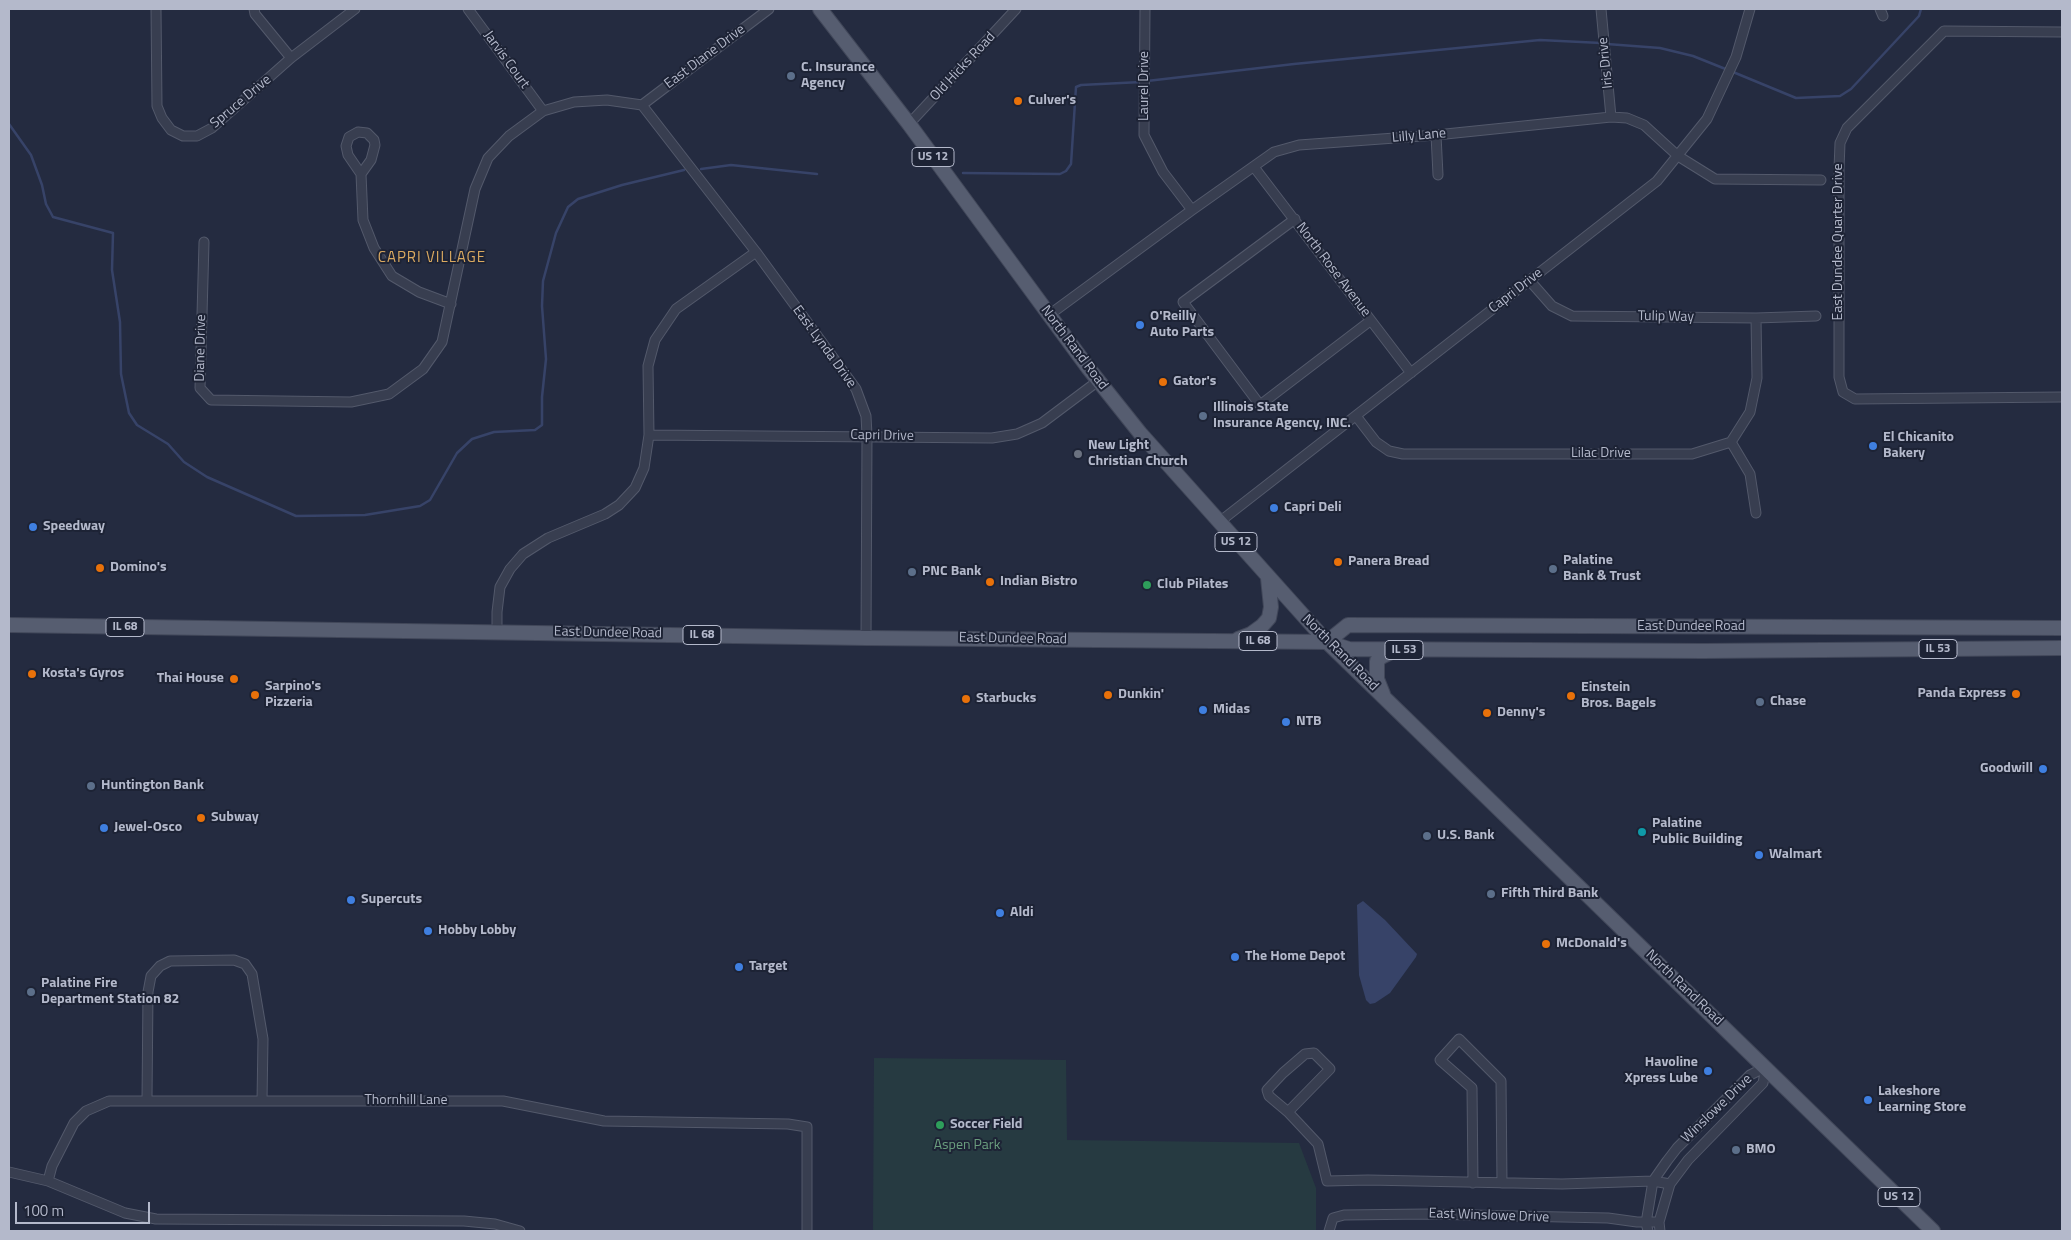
<!DOCTYPE html>
<html>
<head>
<meta charset="utf-8">
<style>
  body { margin:0 }
  #map { position:relative; width:2071px; height:1240px; overflow:hidden; background:#242b40; font-family:"Titillium Web",sans-serif }
  canvas { display:block }
  .frame { position:absolute; inset:0; border:10px solid #b4b9cb; pointer-events:none }
  .scale { position:absolute; left:15px; top:1202px; width:135px; height:22px; box-sizing:border-box; border:2px solid #b4b9cb; border-top:0; padding-left:6px; font-size:15px; line-height:18px; white-space:nowrap; color:#b4b9cb; -webkit-text-stroke:4px #1d2335; paint-order:stroke }
</style>
</head>
<body>
<div id="map">
<canvas width="2071" height="1240"></canvas>
<div class="frame"></div>
<div class="scale">100 m</div>
</div>
<script>
const g = document.querySelector('canvas').getContext('2d');
g.lineJoin = 'round';
function fill(path, color) {
  g.fillStyle = color;
  g.fill(path, 'evenodd');
}
function poly(rows) {
  const path = new Path2D();
  for (const r of rows) {
    path.moveTo(r[0], r[1]);
    for (let i = 2; i < r.length; i += 2) path.lineTo(r[i], r[i + 1]);
  }
  return path;
}
function stroke(path, color, width, dash) {
  g.strokeStyle = color;
  g.lineWidth = width;
  g.lineCap = dash ? 'butt' : 'round';
  g.setLineDash(dash || []);
  g.stroke(path);
}
function write(font, color, halo, rows, align = 'center') {
  g.font = font + ' "Titillium Web",sans-serif';
  g.lineWidth = 4;
  g.setLineDash([]);
  g.textBaseline = 'middle';
  g.strokeStyle = halo;
  g.fillStyle = color;
  for (const [text, x, y, turn = 0] of rows) {
    g.save();
    g.translate(x, y);
    g.rotate((+turn || 0) * Math.PI / 180);
    g.textAlign = isNaN(turn) ? turn : align;
    if (halo) g.strokeText(text, 0, 0);
    g.fillText(text, 0, 0);
    g.restore();
  }
}
fill(poly([
  [874,1058,1066,1060,1067,1140,1299,1143,1316,1188,1316,1231,873,1231]
]), '#263a41');
fill(poly([
  [1363,901,1385,920,1417,954,1416,957,1390,993,1375,1003,1370,1004,1366,1000,1359,975,1357,905]
]), '#374368');
stroke(poly([
  [1607,44,1660,48,1693,56,1728,70],
  [1733,72,1796,98,1840,96,1851,89,1919,16,1921,9],
  [1147,81,1294,64,1540,40,1601,43],
  [9,124,31,155,42,185,46,204,53,217,113,233,112,270,120,322,121,374,129,413,137,425,168,444,184,462,207,477,296,516,365,515,420,506,430,500,457,453,472,439,494,432,535,430,542,425,542,397,546,359,542,306,543,281,556,233,568,207,578,199,622,185,684,170],
  [701,169,731,165,817,174],
  [963,173,1060,174,1066,171,1071,164,1076,87,1081,85,1141,82]
]), '#374368', 2.5);
const street = poly([
  [156,9,157,106,162,118,171,130,183,136,197,136,212,128,291,58,355,9],
  [254,9,255,14,291,58],
  [468,9,543,111],
  [1145,9,1144,135,1163,172,1192,210],
  [1601,9,1611,117],
  [1880,9,1883,16],
  [2062,32,1944,31,1847,128,1840,143,1839,169,1839,377,1843,392,1855,399,2062,397],
  [642,105,756,252,856,389,866,416,867,435,866,638],
  [642,105,769,9],
  [909,124,1016,9],
  [358,132,367,133,374,140,375,145,371,160,361,174,348,155,346,146,349,137,358,132],
  [1436,135,1438,175],
  [1254,167,1411,373],
  [361,174,363,220,374,248,392,276,419,292,451,304],
  [1295,219,1183,302,1260,405,1370,321],
  [204,242,200,388,211,400,351,402,389,394,423,369,442,342,475,189,488,158,509,136,543,111,574,102,607,100,642,105],
  [1530,281,1552,306,1572,316,1756,318,1816,316],
  [1049,315,1192,210,1274,152,1299,145,1436,135,1611,117,1627,118,1644,125,1678,156,1715,179,1821,180],
  [1356,416,1376,442,1389,451,1403,454,1692,454,1731,442,1750,412,1757,378,1756,318],
  [649,435,992,438,1017,434,1042,423,1098,381],
  [1731,442,1750,474,1756,513],
  [1218,523,1657,181,1707,119,1736,57,1750,9],
  [497,631,497,612,500,587,510,569,523,554,548,538,605,514,619,505,635,488,644,468,649,435,648,366,655,340,676,309,756,252],
  [147,1099,148,992,151,976,160,966,170,961,234,960,245,964,252,974,263,1039,262,1101],
  [1288,1112,1269,1096,1267,1090,1283,1073,1305,1054,1314,1053,1330,1069,1288,1112,1318,1144,1327,1181,1368,1180,1562,1184,1653,1181,1670,1184],
  [9,1172,48,1181,125,1213,156,1219,464,1221,495,1224,520,1231],
  [48,1181,52,1166,74,1123,86,1111,109,1101,503,1101,604,1121,788,1124,807,1127,807,1231],
  [1473,1183,1472,1088,1440,1060,1459,1039,1501,1081,1502,1183],
  [1329,1231,1333,1218,1344,1215,1426,1214,1608,1218,1637,1222,1659,1222],
  [1648,1231,1646,1223,1653,1181,1667,1161,1677,1148,1750,1075,1766,1067],
  [1660,1231,1659,1222,1670,1184,1688,1160,1763,1083,1766,1067]
]);
const primary = poly([
  [820,9,909,124,1089,369,1140,433,1327,642,1933,1231],
  [9,625,866,638,1327,642,1349,649,1703,651,2062,648],
  [1238,639,1251,634,1262,626,1269,618,1271,607,1268,578],
  [1327,642,1348,625,2062,628],
  [1383,694,1377,679,1377,661,1381,657,1393,651]
]);
stroke(street, '#53596b', 11);
stroke(primary, '#414759', 16);
stroke(street, '#383e50', 9);
stroke(primary, '#565d70', 14);
for (const [x, y, r, color] of [
  [791,76,5,"#5c6f8a"],
  [1018,101,5,"#e8710a"],
  [1140,325,5,"#3f7fe0"],
  [1163,382,5,"#e8710a"],
  [1203,416,5,"#5c6f8a"],
  [1873,446,5,"#3f7fe0"],
  [1078,454,5,"#6b7280"],
  [1274,508,5,"#3f7fe0"],
  [33,527,5,"#3f7fe0"],
  [1338,562,5,"#e8710a"],
  [100,568,5,"#e8710a"],
  [1553,569,5,"#5c6f8a"],
  [912,572,5,"#5c6f8a"],
  [990,582,5,"#e8710a"],
  [1147,585,5,"#2e9e5b"],
  [32,674,5,"#e8710a"],
  [234,679,5,"#e8710a"],
  [2016,694,5,"#e8710a"],
  [255,695,5,"#e8710a"],
  [1108,695,5,"#e8710a"],
  [1571,696,5,"#e8710a"],
  [966,699,5,"#e8710a"],
  [1760,702,5,"#5c6f8a"],
  [1203,710,5,"#3f7fe0"],
  [1487,713,5,"#e8710a"],
  [1286,722,5,"#3f7fe0"],
  [2043,769,5,"#3f7fe0"],
  [91,786,5,"#5c6f8a"],
  [201,818,5,"#e8710a"],
  [104,828,5,"#3f7fe0"],
  [1642,832,5,"#0f9aa8"],
  [1427,836,5,"#5c6f8a"],
  [1759,855,5,"#3f7fe0"],
  [1491,894,5,"#5c6f8a"],
  [351,900,5,"#3f7fe0"],
  [1000,913,5,"#3f7fe0"],
  [428,931,5,"#3f7fe0"],
  [1546,944,5,"#e8710a"],
  [1235,957,5,"#3f7fe0"],
  [739,967,5,"#3f7fe0"],
  [31,992,5,"#5c6f8a"],
  [1708,1071,5,"#3f7fe0"],
  [1868,1100,5,"#3f7fe0"],
  [940,1125,5,"#2e9e5b"],
  [1736,1150,5,"#5c6f8a"]
]) {
  const dot = new Path2D();
  dot.arc(x, y, r, 0, 2 * Math.PI);
  g.fillStyle = color;
  g.fill(dot);
  stroke(dot, '#1d2335', 2);
}
for (const [x, y, w] of [
  [933,157,42],
  [1236,542,42],
  [125,627,38],
  [702,635,38],
  [1258,641,38],
  [1938,649,38],
  [1404,650,38],
  [1899,1197,42]
]) {
  const box = new Path2D();
  box.roundRect(x - w / 2, y - 9.5, w, 19, 4);
  g.fillStyle = '#1d2335';
  g.fill(box);
  stroke(box, '#b4b9cb', 1);
}
write('bold 12px', '#b4b9cb', null, [
  ["US 12",933,157],
  ["US 12",1236,542],
  ["IL 68",125,627],
  ["IL 68",702,635],
  ["IL 68",1258,641],
  ["IL 53",1938,649],
  ["IL 53",1404,650],
  ["US 12",1899,1197]
]);
write('14px', '#b4b9cb', '#1d2335', [
  ["East Diane Drive",705,57,-37],
  ["Jarvis Court",506,60,54],
  ["Iris Drive",1606,63,-96],
  ["Old Hicks Road",963,67,-47],
  ["Laurel Drive",1145,86,-90],
  ["Spruce Drive",241,102,-40],
  ["Lilly Lane",1419,136,-5],
  ["East Dundee Quarter Drive",1839,242,-90],
  ["North Rose Avenue",1333,270,53],
  ["Capri Drive",1516,291,-38],
  ["Tulip Way",1666,317,1],
  ["East Lynda Drive",824,347,54],
  ["Diane Drive",201,348,-89],
  ["North Rand Road",1074,348,53],
  ["Capri Drive",882,436,1],
  ["Lilac Drive",1601,454],
  ["East Dundee Road",1691,627],
  ["East Dundee Road",608,633,1],
  ["East Dundee Road",1013,639,1],
  ["North Rand Road",1340,653,45],
  ["North Rand Road",1684,988,44],
  ["Thornhill Lane",406,1101],
  ["Winslowe Drive",1717,1109,-44],
  ["East Winslowe Drive",1489,1216,2]
]);
write('bold 14px', '#b4b9cb', '#1d2335', [
  ["C. Insurance",801,68],
  ["Agency",801,84],
  ["Culver's",1028,101],
  ["O'Reilly",1150,317],
  ["Auto Parts",1150,333],
  ["Gator's",1173,382],
  ["Illinois State",1213,408],
  ["Insurance Agency, INC.",1213,424],
  ["El Chicanito",1883,438],
  ["Bakery",1883,454],
  ["New Light",1088,446],
  ["Christian Church",1088,462],
  ["Capri Deli",1284,508],
  ["Speedway",43,527],
  ["Palatine",1563,561],
  ["Bank & Trust",1563,577],
  ["Panera Bread",1348,562],
  ["Domino's",110,568],
  ["PNC Bank",922,572],
  ["Indian Bistro",1000,582],
  ["Club Pilates",1157,585],
  ["Kosta's Gyros",42,674],
  ["Thai House",224,679,"right"],
  ["Sarpino's",265,687],
  ["Pizzeria",265,703],
  ["Einstein",1581,688],
  ["Bros. Bagels",1581,704],
  ["Panda Express",2006,694,"right"],
  ["Dunkin'",1118,695],
  ["Starbucks",976,699],
  ["Chase",1770,702],
  ["Midas",1213,710],
  ["Denny's",1497,713],
  ["NTB",1296,722],
  ["Goodwill",2033,769,"right"],
  ["Huntington Bank",101,786],
  ["Subway",211,818],
  ["Palatine",1652,824],
  ["Public Building",1652,840],
  ["Jewel-Osco",114,828],
  ["U.S. Bank",1437,836],
  ["Walmart",1769,855],
  ["Fifth Third Bank",1501,894],
  ["Supercuts",361,900],
  ["Aldi",1010,913],
  ["Hobby Lobby",438,931],
  ["McDonald's",1556,944],
  ["The Home Depot",1245,957],
  ["Target",749,967],
  ["Palatine Fire",41,984],
  ["Department Station 82",41,1000],
  ["Havoline",1698,1063,"right"],
  ["Xpress Lube",1698,1079,"right"],
  ["Lakeshore",1878,1092],
  ["Learning Store",1878,1108],
  ["Soccer Field",950,1125],
  ["BMO",1746,1150]
], 'left');
write('14px', '#6a9d7e', '#1d2335', [
  ["Aspen Park",967,1146]
]);
g.letterSpacing = '1px';
write('15px', '#daa960', '#1d2335', [
  ["CAPRI VILLAGE",432,258]
]);
g.letterSpacing = '0px';
</script>
</body>
</html>
